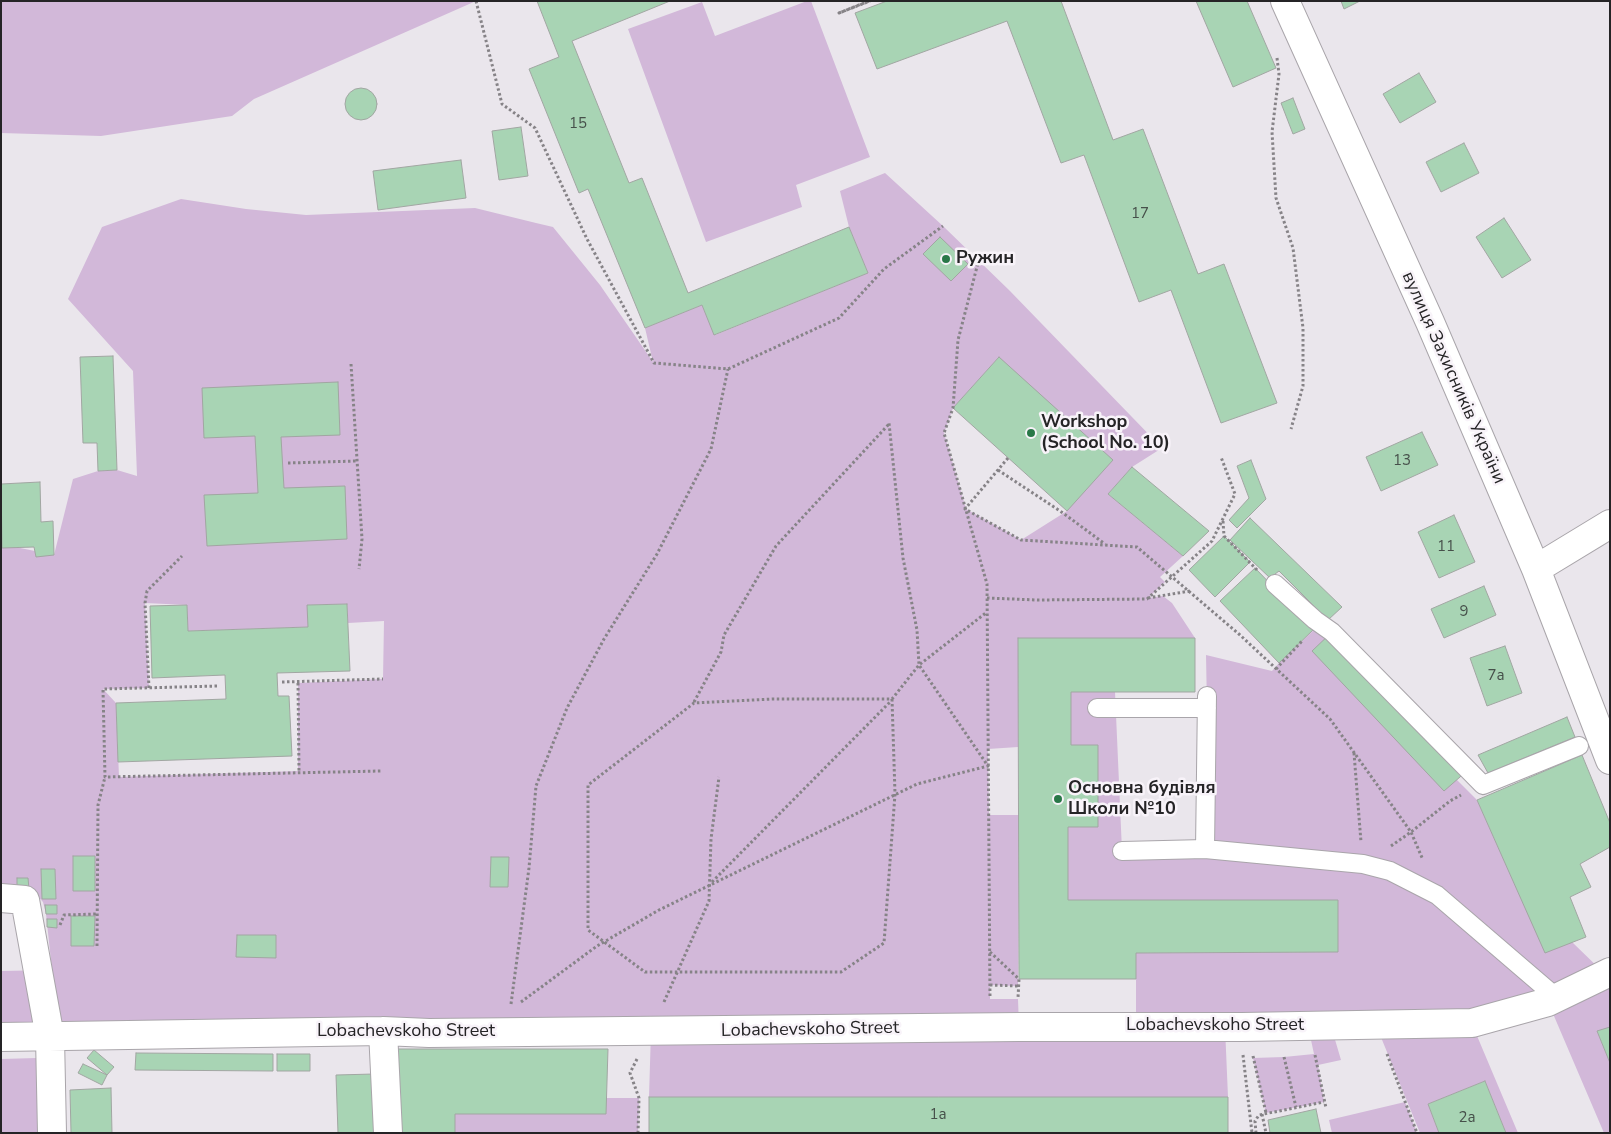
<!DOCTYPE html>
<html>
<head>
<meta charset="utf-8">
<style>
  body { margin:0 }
  #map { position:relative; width:1611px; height:1134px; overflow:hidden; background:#eae6ec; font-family:"Nunito Sans",sans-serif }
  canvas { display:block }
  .frame { position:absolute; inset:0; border:2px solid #252426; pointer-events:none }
</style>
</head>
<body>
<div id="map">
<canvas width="1611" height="1134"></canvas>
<div class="frame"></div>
</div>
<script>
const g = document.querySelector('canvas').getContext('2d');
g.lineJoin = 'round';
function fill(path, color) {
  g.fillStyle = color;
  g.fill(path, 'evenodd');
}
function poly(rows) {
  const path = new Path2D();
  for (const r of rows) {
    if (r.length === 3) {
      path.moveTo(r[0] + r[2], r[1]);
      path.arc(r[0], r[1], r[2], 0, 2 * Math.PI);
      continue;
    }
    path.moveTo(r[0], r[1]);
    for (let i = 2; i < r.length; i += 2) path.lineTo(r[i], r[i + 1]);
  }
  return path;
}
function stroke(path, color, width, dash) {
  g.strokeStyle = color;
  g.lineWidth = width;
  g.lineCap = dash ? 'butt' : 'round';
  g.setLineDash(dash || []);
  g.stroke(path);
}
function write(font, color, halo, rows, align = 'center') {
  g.font = font + ' "Nunito Sans",sans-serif';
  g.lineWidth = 5;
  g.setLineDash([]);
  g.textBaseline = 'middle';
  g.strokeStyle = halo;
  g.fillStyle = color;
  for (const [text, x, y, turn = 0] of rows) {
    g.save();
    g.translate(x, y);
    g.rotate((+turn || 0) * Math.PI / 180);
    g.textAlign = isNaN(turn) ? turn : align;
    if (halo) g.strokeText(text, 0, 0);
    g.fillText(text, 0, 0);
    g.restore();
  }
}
fill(poly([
  [1,1,476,1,254,99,232,116,101,136,1,133],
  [807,1,811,1,870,157,796,185,802,207,706,242,628,29,702,2,715,36],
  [885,173,943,226,1010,291,1162,448,1132,467,1108,494,1183,556,1160,577,1165,582,1148,598,1163,596,1172,603,1195,638,1019,639,1018,747,988,749,989,815,1019,815,1018,986,990,985,990,999,1018,999,1019,1027,1136,1027,1136,953,1338,952,1338,900,1068,900,1068,827,1098,827,1098,745,1071,745,1071,692,1115,692,1122,851,1205,849,1207,708,1206,655,1272,671,1279,663,1317,627,1398,721,1477,800,1525,906,1573,943,1605,974,1610,972,1610,1027,1598,1032,1610,1063,1610,1133,1604,1133,1548,1002,1472,1024,1518,1133,1506,1133,1485,1081,1428,1104,1439,1133,1420,1133,1376,1025,1331,1026,1341,1060,1318,1065,1324,1102,1266,1113,1253,1058,1284,1057,1314,1054,1308,1026,1225,1027,1228,1097,649,1097,651,1031,1,1037,1,971,52,970,46,914,43,902,35,893,1,889,1,544,54,555,73,479,98,471,117,470,137,476,133,371,68,299,102,227,181,199,246,209,306,215,475,208,536,223,553,227,600,285,653,362,645,328,702,305,715,335,868,273,849,227,840,191],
  [999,357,1067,511,1021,540,966,509,944,433,953,408],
  [145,603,187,605,188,631,308,627,308,605,347,604,348,623,384,621,383,679,298,683,298,771,119,777,116,703,103,689,149,688],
  [37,1058,38,1133,1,1133,1,1059],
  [606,1098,639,1098,638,1133,455,1133,455,1114,606,1114],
  [1405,1102,1417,1133,1332,1133,1329,1120]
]), '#d2b8d9');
const building = poly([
  [537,1,670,1,572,41,629,183,642,178,688,293,849,227,868,273,714,335,702,305,645,328,588,189,579,193,529,69,559,57,537,1],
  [887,1,1061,1,1113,140,1143,129,1198,274,1224,264,1277,403,1221,423,1171,290,1139,302,1084,155,1061,163,1007,21,877,69,855,13,887,1],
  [1196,1,1247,1,1276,68,1233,87,1196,1],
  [1341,1,1360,1,1344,9,1341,1],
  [1419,73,1436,102,1400,123,1383,94,1419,73],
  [361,104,16],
  [1293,98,1305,129,1293,134,1281,103,1293,98],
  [521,127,528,176,499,180,492,131,521,127],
  [1464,143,1479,173,1441,192,1426,162,1464,143],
  [461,160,466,198,378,210,373,171,461,160],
  [1504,218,1531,260,1502,278,1476,237,1504,218],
  [940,237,968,264,951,281,923,254,940,237],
  [113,356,117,470,98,471,97,443,83,443,80,357,113,356],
  [999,357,1113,460,1067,511,953,408,999,357],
  [338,382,340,435,281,437,284,488,345,486,347,539,207,546,204,495,258,493,255,436,204,438,202,388,338,382],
  [1422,432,1438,465,1381,491,1366,457,1422,432],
  [1251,460,1266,499,1237,528,1229,520,1249,498,1237,466,1251,460],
  [1132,467,1209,531,1183,556,1108,494,1132,467],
  [40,482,41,522,53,521,54,555,36,557,34,547,2,548,1,484,40,482],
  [1454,515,1475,562,1439,578,1418,532,1454,515],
  [1250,518,1342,607,1328,620,1279,571,1270,578,1230,540,1250,518],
  [1224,536,1250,562,1215,597,1189,570,1224,536],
  [1255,568,1314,629,1279,663,1220,601,1255,568],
  [1484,586,1496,615,1444,638,1431,609,1484,586],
  [347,604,350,671,277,673,278,696,289,696,292,756,118,762,116,703,226,699,225,675,152,678,150,606,187,605,188,631,308,627,307,605,347,604],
  [1332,632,1468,770,1444,791,1312,651,1332,632],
  [1018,638,1195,638,1195,692,1071,692,1071,745,1098,745,1098,827,1068,827,1068,900,1338,900,1338,952,1136,953,1136,979,1019,979,1018,638],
  [1505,646,1522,693,1487,706,1470,658,1505,646],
  [1567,717,1575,737,1488,773,1478,755,1567,717],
  [1582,755,1610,823,1610,847,1580,864,1591,887,1570,897,1586,937,1545,953,1477,800,1582,755],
  [73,856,95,856,95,891,73,891,73,856],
  [491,857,509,857,508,887,490,887,491,857],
  [41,869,55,869,56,899,42,899,41,869],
  [17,878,28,878,29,889,17,890,17,878],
  [45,905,57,905,57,914,46,914,45,905],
  [71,916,95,916,94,946,71,946,71,916],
  [47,919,57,919,57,928,47,927,47,919],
  [237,935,276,935,276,958,236,957,237,935],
  [1610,1027,1610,1063,1597,1031,1610,1027],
  [395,1049,608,1049,606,1114,455,1114,455,1133,398,1133,395,1049],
  [94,1050,114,1067,107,1075,87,1058,94,1050],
  [136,1053,273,1054,273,1071,135,1070,136,1053],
  [277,1054,310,1054,310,1071,277,1071,277,1054],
  [83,1064,107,1075,102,1085,78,1073,83,1064],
  [374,1074,376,1133,338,1133,336,1075,374,1074],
  [1485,1081,1506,1133,1439,1133,1428,1104,1485,1081],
  [111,1088,112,1133,71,1133,70,1090,111,1088],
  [649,1097,1228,1097,1228,1133,649,1133,649,1097],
  [1316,1109,1321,1133,1270,1133,1268,1120,1316,1109]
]);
fill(building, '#a8d4b4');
stroke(building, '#a1a6a2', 1);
const lane = poly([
  [1275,584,1315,620,1332,632,1483,785,1579,746],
  [1097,708,1207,708],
  [1205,849,1207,696],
  [1122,851,1205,849,1363,864,1390,871,1437,895,1557,998]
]);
const street = poly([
  [1285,1,1430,322,1536,569,1610,760],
  [1536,569,1610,524],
  [1,898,25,900,50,1037,52,1133],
  [383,1031,388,1133],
  [1,1037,383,1031,429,1033,1019,1027,1242,1027,1472,1023,1548,1002,1610,972]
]);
stroke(lane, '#a9a5aa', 20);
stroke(street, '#a9a5aa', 30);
stroke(poly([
  [476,1,502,104,535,128,587,239,654,363,728,369,839,318,884,269,943,226],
  [869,1,839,13,870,1],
  [1277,58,1279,74,1272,132,1276,198,1293,248,1303,328,1303,386,1291,429],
  [979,259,958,340,953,408,944,433,987,584,990,998],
  [351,364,362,539,359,569],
  [1008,458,965,509,1021,540,1137,547,1240,635,1330,719,1411,832,1423,860],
  [288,463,357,461],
  [998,470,1063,513,1105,544],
  [1223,521,1224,536,1258,571],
  [987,598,1037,600,1147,599,1212,541,1235,494,1221,457],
  [1148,598,1190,591],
  [1276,669,1303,640],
  [282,682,383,679],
  [298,683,299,771],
  [217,686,103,689,105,777,381,771],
  [149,688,145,603,147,591,182,556],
  [892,699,895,794,884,943,841,972,645,972,588,930,588,785,694,703,774,699,892,699,919,665,987,612],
  [694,702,721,652,724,635,776,546,889,424],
  [1354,753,1361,842],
  [1391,846,1411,832,1450,801,1461,795],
  [712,882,892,700],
  [60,925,64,915,97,914],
  [97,946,98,805,105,777],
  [990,952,1019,979,1018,998],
  [990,985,1018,986],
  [521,1002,597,946,659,910,917,784,988,766,919,665,917,630,903,558,889,423],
  [664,1002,709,901,711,839,719,777],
  [511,1004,529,868,536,786,567,708,604,639,657,554,711,449,728,369],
  [1387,1054,1417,1133],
  [1243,1055,1252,1133],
  [1315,1055,1326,1108],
  [1253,1056,1266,1113],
  [1284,1057,1296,1107],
  [637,1059,630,1073,639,1098,638,1133],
  [1262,1114,1266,1133],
  [1256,1133,1255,1121,1259,1115,1324,1102]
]), '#868387', 3, [2.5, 2.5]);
stroke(lane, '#fff', 18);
stroke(street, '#fff', 28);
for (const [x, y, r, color] of [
  [946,259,5,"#297848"],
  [1031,433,5,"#297848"],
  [1058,799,5,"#297848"]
]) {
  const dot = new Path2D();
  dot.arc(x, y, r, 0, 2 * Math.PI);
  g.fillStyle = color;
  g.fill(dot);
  stroke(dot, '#f8f3f9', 2);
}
write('15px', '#46504a', null, [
  ["15",578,124],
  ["17",1140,214],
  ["13",1402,461],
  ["11",1446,547],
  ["9",1464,612],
  ["7а",1496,676],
  ["1а",938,1115],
  ["2а",1467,1118]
]);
write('bold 18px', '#252426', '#f8f3f9', [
  ["Ружин",956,259],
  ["Workshop",1041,423],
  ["(School No. 10)",1041,444],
  ["Основна будівля",1068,789],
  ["Школи №10",1068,810]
], 'left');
write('18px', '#252426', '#f8f3f9', [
  ["вулиця Захисників України",1453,378,66],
  ["Lobachevskoho Street",1215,1026],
  ["Lobachevskoho Street",810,1030,-1],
  ["Lobachevskoho Street",406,1032]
]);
</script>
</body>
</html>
